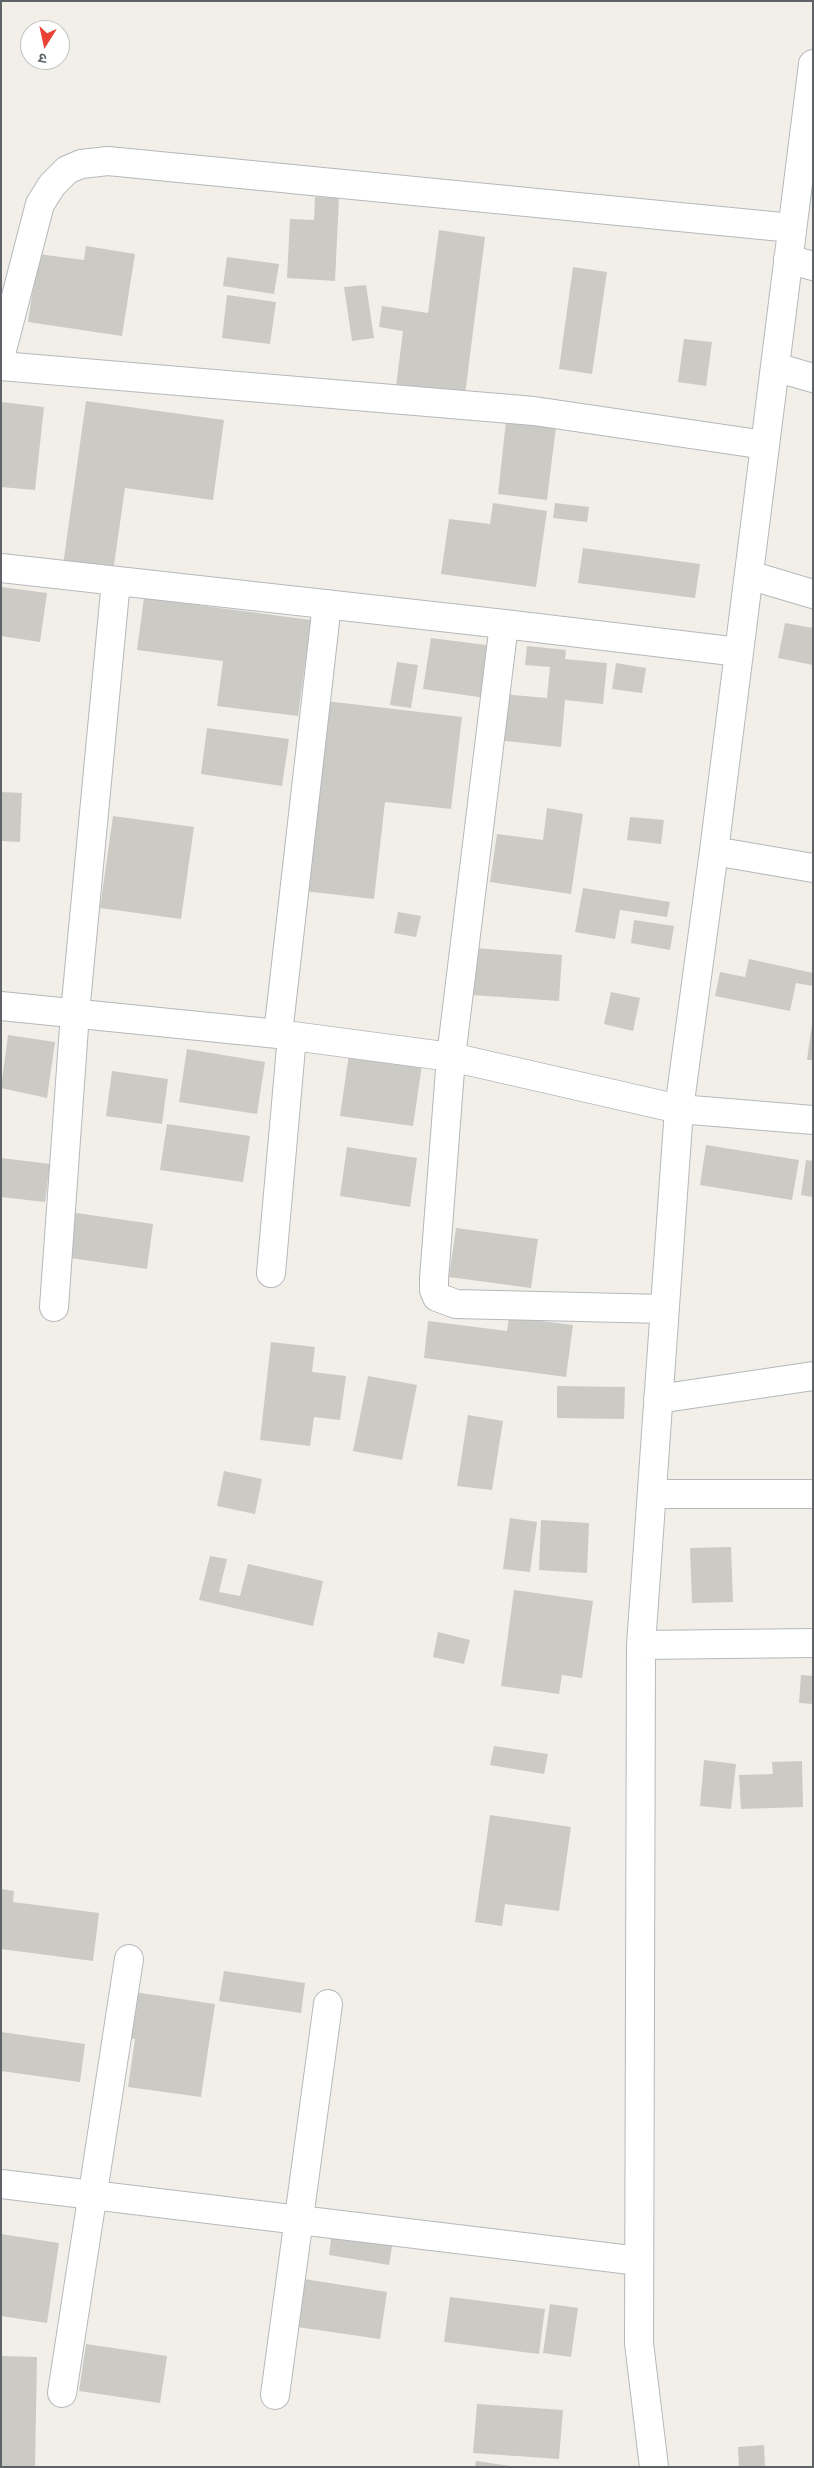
<!DOCTYPE html>
<html>
<head>
<meta charset="utf-8">
<style>
  body { margin:0 }
  #map { position:relative; width:814px; height:2468px; overflow:hidden; background:#f1efe8; font-family:"Noto Sans","Noto Sans Devanagari",sans-serif }
  canvas { display:block }
  .frame { position:absolute; inset:0; border:2px solid #5f6368; pointer-events:none }
  .north { position:absolute; left:20px; top:20px; width:50px; height:50px; box-sizing:border-box; background:#fff; border:1px solid #bfc1c3; border-radius:50%; rotate:190deg; font-size:14px; font-weight:700; line-height:20px; text-align:center; color:#5f6368 }
  .north::after { content:''; display:block; margin:auto; width:18px; height:22px; background:#ea4335; clip-path:polygon(50% 0,100% 100%,50% 72%,0 100%) }
</style>
</head>
<body>
<div id="map">
<canvas width="814" height="2468"></canvas>
<div class="frame"></div>
<div class="north">उ</div>
</div>
<script>
const g = document.querySelector('canvas').getContext('2d');
g.lineJoin = 'round';
function fill(path, color) {
  g.fillStyle = color;
  g.fill(path, 'evenodd');
}
function poly(rows) {
  const path = new Path2D();
  for (const r of rows) {
    path.moveTo(r[0], r[1]);
    for (let i = 2; i < r.length; i += 2) path.lineTo(r[i], r[i + 1]);
  }
  return path;
}
function stroke(path, color, width, dash) {
  g.strokeStyle = color;
  g.lineWidth = width;
  g.lineCap = dash ? 'butt' : 'round';
  g.setLineDash(dash || []);
  g.stroke(path);
}
fill(poly([
  [315,197,339,198,335,281,287,278,290,219,314,220],
  [439,230,485,237,465,395,396,386,403,331,379,327,382,306,428,313],
  [86,246,135,254,122,336,28,322,38,254,84,260],
  [227,257,279,264,274,294,223,286],
  [573,267,607,272,592,374,559,369],
  [366,285,374,338,352,341,344,287],
  [227,295,276,302,270,344,222,338],
  [684,339,712,342,706,386,678,382],
  [86,401,224,420,213,500,125,488,113,572,63,565],
  [1,402,44,407,35,490,1,487],
  [507,412,557,418,547,500,498,494],
  [493,503,547,511,536,587,441,574,449,519,490,524],
  [555,503,589,507,587,522,553,518],
  [583,548,700,564,695,598,578,583],
  [1,587,47,593,40,642,1,636],
  [144,598,311,620,298,716,217,706,223,661,137,650],
  [785,623,813,628,813,665,778,658],
  [431,638,494,646,486,698,423,689],
  [527,646,566,650,565,659,607,663,603,704,565,700,561,747,497,740,502,694,547,698,550,667,525,665],
  [397,662,418,665,411,708,390,705],
  [616,663,646,668,642,693,612,689],
  [326,701,462,717,451,809,385,802,374,899,304,891],
  [207,728,289,739,282,786,201,774],
  [1,792,22,793,20,842,1,841],
  [547,808,583,814,571,894,490,882,497,834,543,840],
  [113,816,194,827,181,919,100,908],
  [630,817,664,820,661,844,627,840],
  [583,888,670,902,667,917,620,910,615,939,575,932],
  [398,912,421,916,416,937,394,933],
  [634,920,674,926,670,950,631,943],
  [476,948,562,955,559,1001,472,995],
  [749,959,813,973,813,986,796,983,790,1011,715,996,720,972,745,977],
  [611,992,640,998,633,1031,604,1024],
  [812,1024,813,1024,813,1060,807,1060],
  [8,1035,55,1042,47,1098,1,1088],
  [187,1049,265,1062,257,1114,179,1102],
  [349,1054,422,1065,413,1126,340,1116],
  [112,1071,168,1079,162,1124,106,1116],
  [167,1124,250,1136,243,1182,160,1170],
  [706,1145,799,1160,792,1200,700,1185],
  [347,1147,417,1158,410,1207,340,1196],
  [1,1158,50,1164,45,1202,1,1197],
  [806,1160,813,1161,813,1197,801,1195],
  [69,1212,153,1224,147,1269,63,1257],
  [456,1228,538,1239,531,1288,449,1277],
  [509,1317,573,1325,566,1377,424,1358,428,1321,507,1331],
  [271,1342,315,1347,312,1372,346,1376,340,1420,314,1417,310,1446,260,1440],
  [368,1376,417,1385,402,1460,353,1451],
  [557,1386,625,1387,624,1419,557,1418],
  [468,1415,503,1421,492,1490,457,1486],
  [224,1471,262,1479,255,1514,217,1506],
  [510,1518,537,1522,530,1572,503,1569],
  [541,1520,589,1523,587,1573,539,1570],
  [731,1547,733,1602,692,1603,690,1548],
  [210,1556,227,1559,219,1592,240,1596,248,1564,323,1581,313,1626,199,1600],
  [514,1590,593,1601,582,1678,562,1675,559,1694,501,1686],
  [438,1632,470,1640,464,1664,433,1657],
  [801,1675,813,1676,813,1704,799,1703],
  [494,1746,548,1754,544,1774,490,1765],
  [704,1760,736,1764,731,1809,700,1806],
  [802,1761,803,1807,741,1809,739,1775,773,1774,772,1762],
  [490,1815,571,1827,559,1911,505,1904,502,1926,475,1922],
  [1,1889,14,1891,13,1902,99,1913,93,1961,1,1949],
  [224,1971,305,1983,301,2013,219,2001],
  [134,1992,215,2004,201,2097,128,2087,135,2039,127,2038],
  [1,2032,85,2044,80,2082,1,2071],
  [332,2231,393,2241,389,2265,329,2255],
  [1,2234,59,2243,47,2323,1,2316],
  [304,2279,387,2292,380,2339,297,2327],
  [450,2297,545,2309,539,2354,444,2342],
  [550,2304,578,2308,571,2357,543,2353],
  [86,2344,167,2356,160,2403,79,2391],
  [1,2356,37,2357,35,2467,1,2467],
  [477,2404,563,2410,559,2459,473,2453],
  [764,2445,765,2467,739,2467,738,2447],
  [476,2461,510,2466,510,2467,475,2467]
]), '#cccac5');
const street = poly([
  [788,259,813,266],
  [1,354,40,204,52,185,67,170,81,164,108,161,792,228],
  [1,366,534,411,765,445],
  [775,367,813,378],
  [1,568,504,624],
  [749,575,813,594],
  [714,851,813,868],
  [1,1006,278,1034,451,1057,679,1109,813,1120],
  [278,1034,327,604],
  [271,1273,292,1036],
  [54,1307,75,1013,116,581],
  [664,1309,456,1304,437,1297,434,1290,434,1279,451,1057,504,624,739,652],
  [658,1399,813,1376],
  [652,1494,813,1494],
  [641,1645,813,1643],
  [1,2184,639,2261],
  [62,2393,129,1959],
  [275,2395,328,2004],
  [654,2467,639,2343,641,1645,679,1109,714,851,813,64]
]);
stroke(street, '#b5b8bc', 30);
stroke(street, '#fff', 28);
</script>
</body>
</html>
